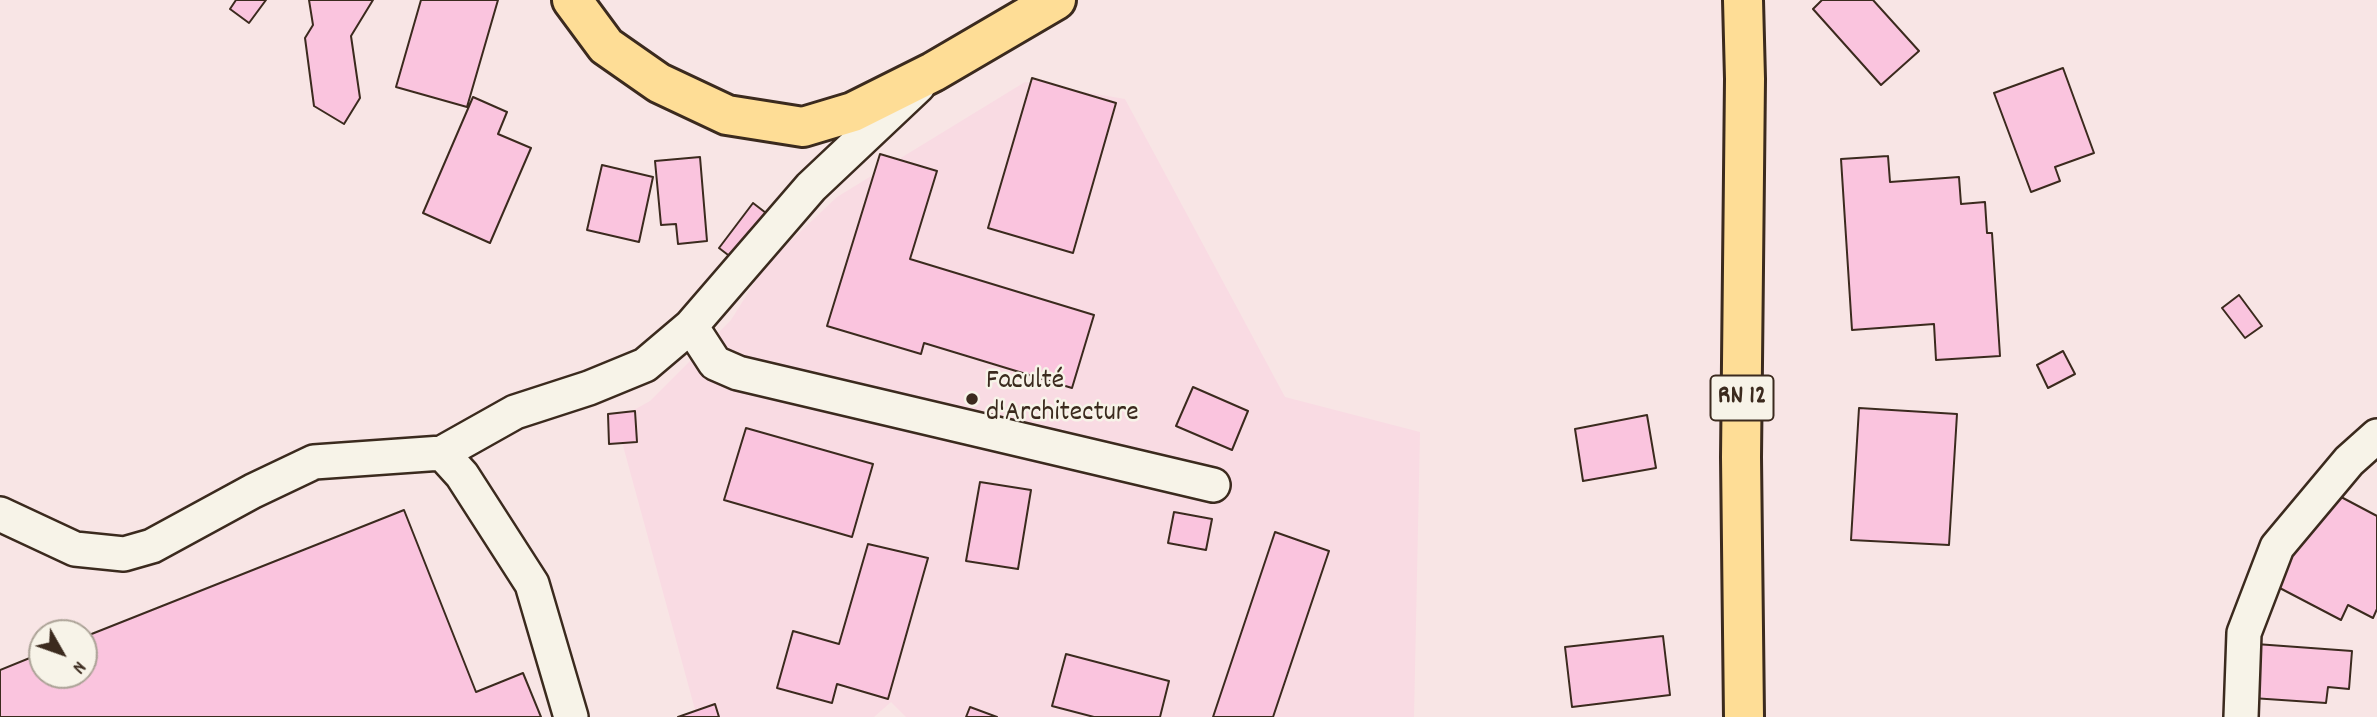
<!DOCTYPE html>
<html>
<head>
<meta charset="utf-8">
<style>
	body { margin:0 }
	#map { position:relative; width:2377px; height:717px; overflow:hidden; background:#f8e5e5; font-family:Dekko,sans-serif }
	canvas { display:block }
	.north { position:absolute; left:28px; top:619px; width:70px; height:70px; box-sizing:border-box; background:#f7f3e8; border:2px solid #aca397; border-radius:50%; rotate:130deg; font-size:19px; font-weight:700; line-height:28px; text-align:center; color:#3b2a1e }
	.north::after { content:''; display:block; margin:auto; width:24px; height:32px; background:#3b2a1e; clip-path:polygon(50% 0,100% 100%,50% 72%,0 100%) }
</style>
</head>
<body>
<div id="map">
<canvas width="2377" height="717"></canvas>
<div class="north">N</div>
</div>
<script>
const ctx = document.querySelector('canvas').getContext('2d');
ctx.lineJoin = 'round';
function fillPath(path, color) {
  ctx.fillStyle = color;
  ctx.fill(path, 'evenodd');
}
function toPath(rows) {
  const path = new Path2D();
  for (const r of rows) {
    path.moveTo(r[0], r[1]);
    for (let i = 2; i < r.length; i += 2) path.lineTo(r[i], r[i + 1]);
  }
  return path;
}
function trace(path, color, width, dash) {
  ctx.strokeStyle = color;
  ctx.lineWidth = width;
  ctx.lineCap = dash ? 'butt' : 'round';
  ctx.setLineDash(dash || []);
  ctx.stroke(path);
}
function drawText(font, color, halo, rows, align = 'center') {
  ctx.font = font + ' Dekko,sans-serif';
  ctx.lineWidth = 5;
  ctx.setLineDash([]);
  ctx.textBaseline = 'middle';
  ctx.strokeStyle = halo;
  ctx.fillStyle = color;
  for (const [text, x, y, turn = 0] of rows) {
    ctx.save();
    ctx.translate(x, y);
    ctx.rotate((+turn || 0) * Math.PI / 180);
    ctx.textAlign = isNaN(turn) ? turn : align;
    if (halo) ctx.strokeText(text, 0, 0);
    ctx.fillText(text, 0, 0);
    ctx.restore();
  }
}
const built = toPath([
	[1025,82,1125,99,1285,397,1420,432,1414,717,906,717,891,702,874,717,697,717,616,420,650,401,731,320,766,264,837,197]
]);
const building = toPath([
	[236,0,266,0,249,23,230,9,236,0],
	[309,0,373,0,351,36,360,98,344,124,314,106,305,38,313,25,309,0],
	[421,0,498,0,467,107,396,87,421,0],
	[1822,0,1873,0,1919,51,1881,85,1813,9,1822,0],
	[2063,68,2094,153,2055,167,2060,181,2031,192,1994,93,2063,68],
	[1032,78,1116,103,1073,253,988,228,1032,78],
	[473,97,507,112,498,134,531,148,490,243,423,213,473,97],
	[880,154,937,171,910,259,1094,315,1072,388,924,343,921,354,827,326,880,154],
	[1888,156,1890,182,1959,177,1961,204,1985,202,1987,233,1992,233,2000,356,1936,360,1934,324,1852,330,1841,159,1888,156],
	[700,157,707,241,678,244,676,224,661,225,655,161,700,157],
	[602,165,653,177,639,242,587,230,602,165],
	[753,203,766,213,732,258,719,248,753,203],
	[2239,295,2262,326,2245,338,2222,308,2239,295],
	[2063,351,2075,374,2048,388,2037,365,2063,351],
	[1193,387,1248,411,1232,450,1176,426,1193,387],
	[1859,408,1957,414,1949,545,1851,540,1859,408],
	[635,411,637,442,609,444,608,414,635,411],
	[1647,415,1656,468,1583,481,1575,429,1647,415],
	[746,428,873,464,852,537,724,500,746,428],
	[980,482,1031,490,1018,569,966,561,980,482],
	[2326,489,2377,516,2377,609,2373,618,2348,605,2341,620,2274,585,2326,489],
	[404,510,476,692,523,673,541,717,0,717,0,670,42,653,42,675,84,675,84,637,404,510],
	[1174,512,1212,519,1206,550,1168,543,1174,512],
	[1275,532,1329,551,1273,717,1213,717,1275,532],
	[868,544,928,558,888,699,837,684,832,703,777,688,793,631,839,644,868,544],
	[1663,636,1670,695,1572,707,1565,647,1663,636],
	[2256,644,2352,651,2349,689,2328,687,2326,703,2252,698,2256,644],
	[1066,654,1169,681,1160,717,1094,717,1052,706,1066,654],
	[715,704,719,717,678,717,715,704],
	[970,707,997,717,966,717,970,707]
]);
const minor = toPath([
	[691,326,715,363,738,373,1213,485],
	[0,514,75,549,124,554,152,546,253,491,314,462,442,453],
	[571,717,532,584,462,475,442,453,515,412,589,388,645,365,691,326,811,187,918,86],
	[2241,717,2244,633,2277,547,2349,461,2377,436]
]);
const major = toPath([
	[572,0,606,46,659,83,727,115,803,127,853,112,933,72,1056,0],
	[1743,0,1745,79,1741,457,1744,717]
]);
const markers = [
	[972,399,7,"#3b2a1e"]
];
const shields = [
	[1742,398,63]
];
const shieldNames = [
	["RN 12",1742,398]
];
const poiNames = [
	["Faculté",986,383],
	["d'Architecture",986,415]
];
fillPath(built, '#f9dbe3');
fillPath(building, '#fac4de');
trace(building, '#3b2a1e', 2);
trace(minor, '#3b2a1e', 38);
trace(major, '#3b2a1e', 44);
trace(minor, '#f7f3e8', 33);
trace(major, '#fedd96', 38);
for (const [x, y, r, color] of markers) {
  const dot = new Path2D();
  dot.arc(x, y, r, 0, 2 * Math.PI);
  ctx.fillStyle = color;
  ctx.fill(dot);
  trace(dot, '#f7f3e8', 2.5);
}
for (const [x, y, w] of shields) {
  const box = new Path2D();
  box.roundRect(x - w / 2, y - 22.5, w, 45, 5);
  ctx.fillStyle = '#f7f3e8';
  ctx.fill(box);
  trace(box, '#3b2a1e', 2);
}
drawText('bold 26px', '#3b2a1e', null, shieldNames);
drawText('28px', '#3b2a1e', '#f7f3e8', poiNames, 'left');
</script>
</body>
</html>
